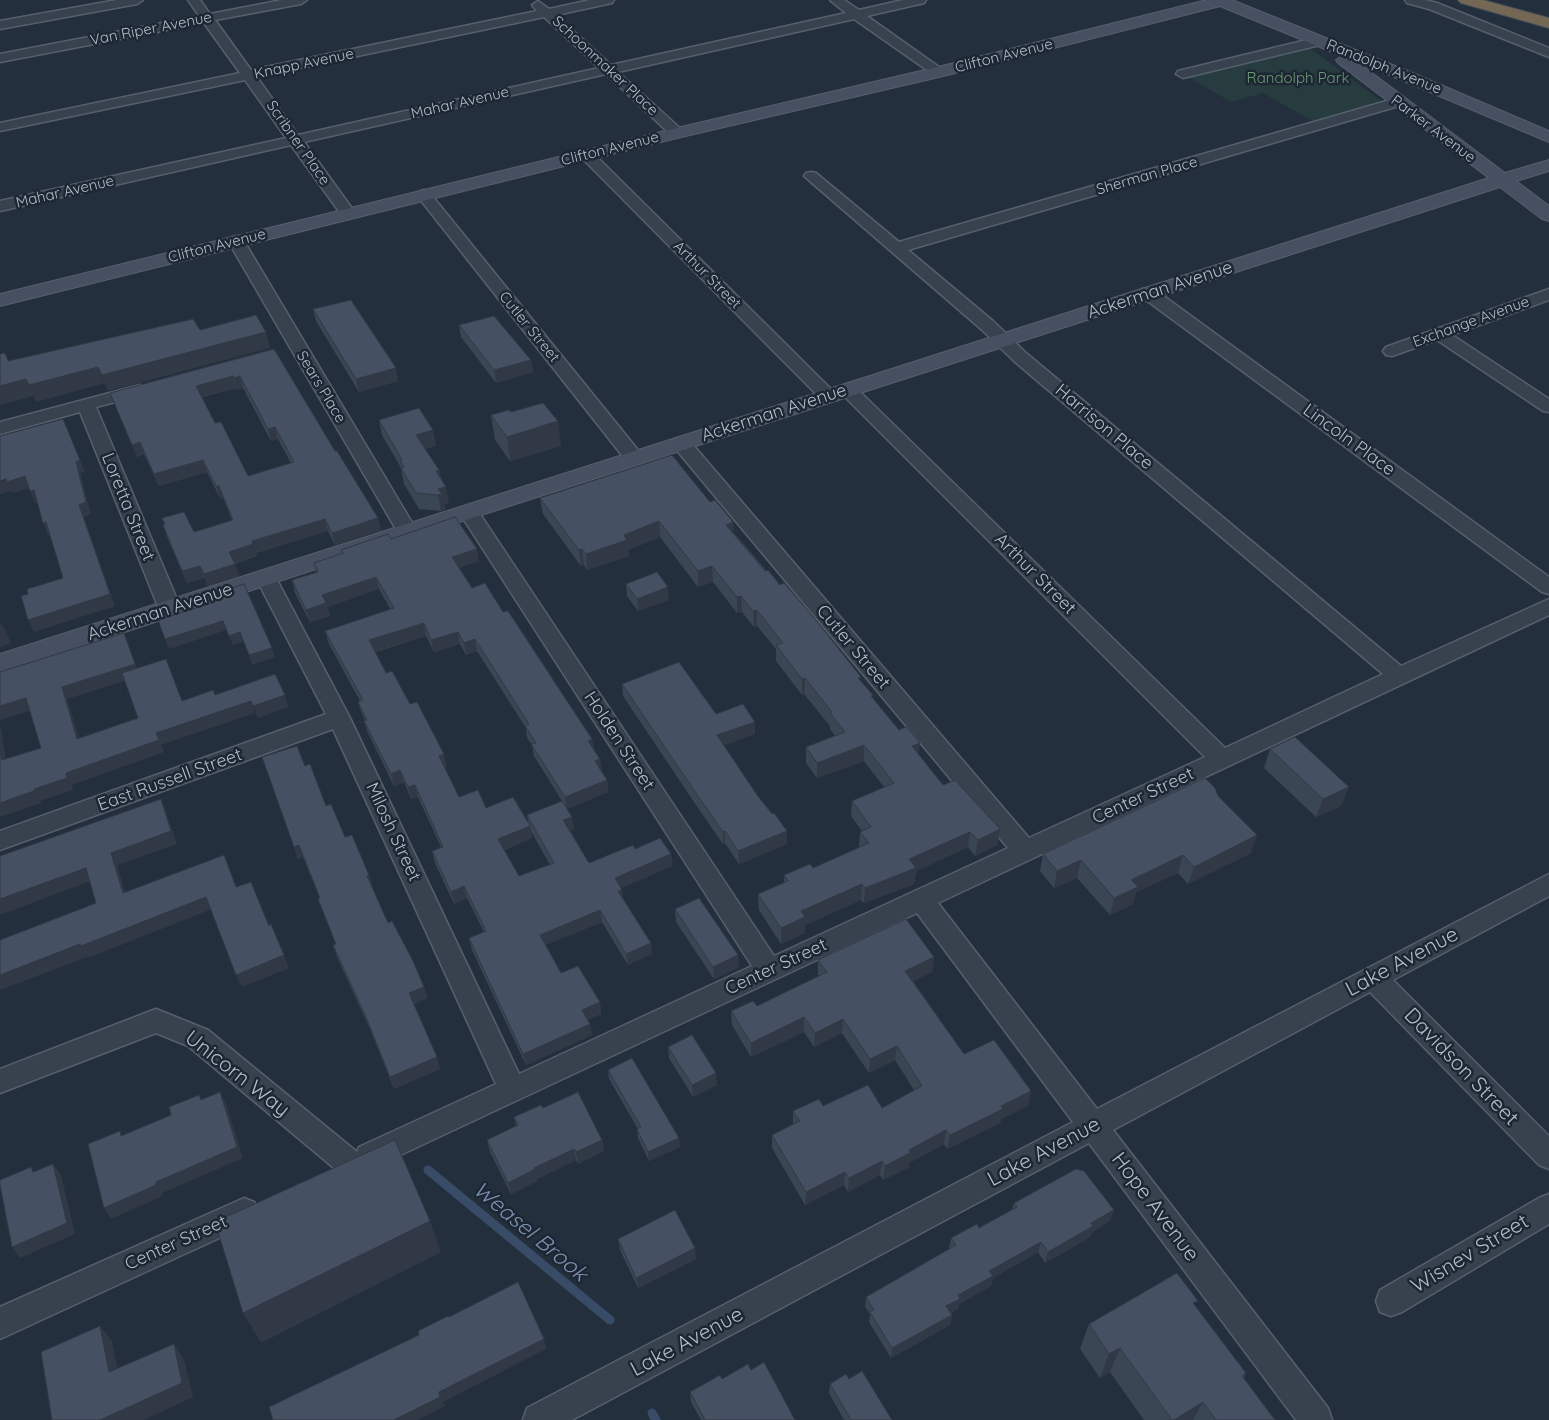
<!DOCTYPE html>
<html>
<head>
<meta charset="utf-8">
<style>
	body { margin:0 }
	canvas { display:block; background:#242f3e }
</style>
</head>
<body>
<canvas width="1549" height="1420"></canvas>
<script>
const ctx = document.querySelector('canvas').getContext('2d');
ctx.lineJoin = 'round';
function fillPath(path, color) {
  ctx.fillStyle = color;
  ctx.fill(path, 'evenodd');
}
function toPath(rows) {
  const path = new Path2D();
  for (const r of rows) {
    path.moveTo(r[0], r[1]);
    for (let i = 2; i < r.length; i += 2) path.lineTo(r[i], r[i + 1]);
  }
  return path;
}
function trace(path, color, width, dash) {
  ctx.strokeStyle = color;
  ctx.lineWidth = width;
  ctx.lineCap = dash ? 'butt' : 'round';
  ctx.setLineDash(dash || []);
  ctx.stroke(path);
}
function drawText(font, color, halo, rows, align = 'center') {
  ctx.font = font + ' Quicksand,sans-serif';
  ctx.lineWidth = 5;
  ctx.setLineDash([]);
  ctx.textBaseline = 'middle';
  ctx.strokeStyle = halo;
  ctx.fillStyle = color;
  for (const [text, x, y, turn = 0] of rows) {
    ctx.save();
    ctx.translate(x, y);
    ctx.rotate((+turn || 0) * Math.PI / 180);
    ctx.textAlign = isNaN(turn) ? turn : align;
    if (halo) ctx.strokeText(text, 0, 0);
    ctx.fillText(text, 0, 0);
    ctx.restore();
  }
}
const green = toPath([
	[1304,44,1387,105,1320,125,1263,93,1231,102,1183,74]
]);
const stream = toPath([
	[428,1170,610,1320],
	[652,1413,656,1420]
]);
const street = toPath([
	[117,0,143,0,137,4,0,29,0,21,117,0],
	[188,0,200,0,210,14,282,0,307,0,301,4,215,20,251,70,537,11,532,5,538,1,549,9,590,0,614,0,612,3,556,15,611,65,846,13,830,0,844,0,859,10,903,0,926,0,924,3,867,16,946,72,939,76,934,75,854,19,618,72,682,130,684,133,682,136,677,137,672,136,606,74,304,142,356,214,353,217,348,219,343,217,291,145,0,211,0,201,286,138,245,80,0,131,0,123,240,73,204,23,0,62,0,54,199,16,188,0],
	[544,17,599,68,298,135,257,77,544,17],
	[1405,0,1425,0,1437,3,1549,48,1549,57,1429,9,1407,3,1405,0],
	[1319,37,1324,38,1325,41,1324,44,1183,78,1176,74,1178,71,1319,37],
	[1397,98,1404,102,1402,105,908,250,993,321,1026,353,1401,666,1549,599,1549,615,938,903,1097,1109,1549,874,1549,896,1393,980,1549,1136,1549,1169,1539,1165,1370,992,1113,1130,1328,1408,1332,1420,1296,1420,1089,1143,572,1420,523,1420,527,1408,1073,1122,917,913,379,1165,369,1169,363,1167,360,1173,350,1177,340,1173,188,1046,156,1033,0,1093,0,1069,156,1009,208,1030,357,1152,359,1147,496,1084,333,729,0,850,0,831,326,714,256,578,259,573,266,571,273,573,276,578,350,718,519,1074,752,966,459,512,462,508,469,506,476,508,774,956,1008,848,674,447,672,443,674,439,681,437,688,439,1029,838,1205,757,842,394,839,390,842,386,848,385,854,386,1225,748,1383,674,1014,361,981,329,804,176,806,173,811,172,816,173,899,242,1397,98],
	[587,151,592,152,834,392,837,396,834,400,828,401,822,400,582,158,580,155,582,152,587,151],
	[424,190,429,192,642,455,644,459,642,463,635,465,628,463,419,198,416,195,419,192,424,190],
	[236,236,242,238,244,241,417,531,414,535,407,537,400,535,397,531,228,241,230,238,236,236],
	[1148,288,1154,289,1549,577,1549,594,1542,592,1142,297,1140,293,1142,289,1148,288],
	[1549,289,1549,300,1452,335,1549,399,1549,412,1543,411,1437,340,1392,356,1386,355,1383,351,1386,347,1549,289],
	[140,385,146,386,149,390,146,394,96,407,181,609,177,614,170,616,163,614,159,609,80,412,0,434,0,422,140,385],
	[1549,1194,1549,1224,1402,1312,1391,1316,1380,1312,1376,1301,1380,1290,1539,1198,1549,1194],
	[244,1198,254,1202,259,1212,254,1222,0,1339,0,1307,244,1198]
]);
const secondary = toPath([
	[1207,0,1232,0,1415,74,1549,131,1549,142,1356,61,1505,173,1549,160,1549,171,1516,181,1549,206,1549,221,1542,219,1500,187,416,536,0,673,0,654,1489,178,1338,63,1336,60,1342,56,1220,6,939,77,677,138,0,306,0,294,677,128,938,67,1207,0]
]);
const highway = toPath([
	[1458,0,1483,0,1549,18,1549,28,1461,3,1458,0]
]);
const wall = toPath([
	[313,309,398,381,359,392,316,321],
	[459,325,531,360,533,372,496,383,461,337],
	[274,349,381,530,335,545,328,531,256,553,257,556,235,564,239,576,208,586,205,578,187,583,167,537,163,525,164,525,162,518,194,532,232,520,223,498,220,498,207,472,159,486,144,454,137,457,110,393],
	[236,388,237,390,243,388,271,441,278,439,291,463,248,476,215,423,202,397],
	[511,412,561,446,510,461,495,440,491,415],
	[379,420,436,446,425,449,439,470,441,480,449,503,444,504,445,510,441,511,419,509,404,484,401,468,382,435],
	[540,498,734,533,861,681,872,698,943,785,1000,829,997,845,975,856,968,847,916,871,914,884,864,903,861,900,805,925,805,933,781,944,759,910,758,894,784,883,784,875,813,868,859,848,860,832,862,831,851,816,852,801,884,787,864,761,817,778,806,763,806,747,835,736,830,729,830,726,804,694,802,695,776,661,776,649,757,626,754,627,742,612,737,613,713,582,698,587,660,537,628,550,629,556,587,570,584,565,581,566,543,514],
	[391,539,479,561,459,567,472,588,503,612,592,739,593,747,602,771,601,771,607,780,608,792,567,809,574,829,570,830,589,863,635,849,671,854,672,866,621,888,623,899,652,954,628,965,602,922,545,945,561,973,600,1002,601,1014,587,1020,590,1024,592,1035,526,1065,472,950,469,938,484,932,467,898,454,904,435,863,432,851,441,847,418,797,411,799,404,782,394,786,368,733,364,721,365,720,362,714,358,702,360,701,329,644,325,631,391,610,379,589,327,607,330,616,310,622,295,593,292,580,316,572,314,563,342,554,341,550],
	[426,636,434,652,460,644,466,655,477,651,526,728,527,738,532,745,534,756,562,801,527,815,528,822,486,808,459,797,444,767,447,766,410,704,386,673,375,652],
	[531,831,550,865,519,876,504,850,532,838],
	[626,584,669,600,638,611,627,596],
	[622,684,716,714,755,722,755,734,723,745,757,795,787,831,787,844,739,864,725,843,723,844,696,805,623,696],
	[1270,749,1341,806,1316,817,1264,768],
	[305,766,326,806,345,837,369,875,373,887,372,888,388,923,424,987,427,998,414,1004,440,1069,394,1089,370,1029,337,957,333,945,336,944,318,899,320,899,303,857,298,859,294,847],
	[1218,796,1251,853,1188,884,1178,873,1136,892,1133,904,1110,915,1077,878,1054,888,1040,871,1043,854],
	[675,909,739,967,714,979,676,922],
	[934,957,932,972,913,981,964,1054,1031,1091,1028,1106,1001,1119,1000,1123,947,1149,944,1144,909,1163,909,1167,883,1180,880,1175,848,1192,844,1185,805,1205,772,1148,772,1135,793,1124,793,1111,823,1106,882,1108,914,1090,895,1060,869,1073,842,1033,814,1047,804,1032,751,1057,732,1025,731,1011,757,1006,819,976,818,975,818,960],
	[668,1047,717,1085,693,1097,669,1058],
	[608,1070,680,1147,649,1161,638,1138,637,1129,638,1129,609,1079],
	[543,1108,602,1140,604,1151,578,1164,576,1160,537,1179,537,1181,511,1194,490,1152,487,1140,516,1126,514,1117],
	[1014,1203,1110,1221,1092,1232,1090,1237,1045,1263,1038,1252,993,1278,991,1286,959,1304,958,1309,950,1313,952,1315,950,1325,891,1358,869,1322,870,1314,865,1307,866,1297,950,1249,949,1248,951,1238,979,1228,1012,1210],
	[618,1239,696,1259,638,1288,620,1250],
	[1195,1306,1246,1373,1244,1378,1275,1420,1144,1420,1110,1372,1100,1378,1080,1349,1089,1324],
	[751,1370,795,1420,701,1420,691,1402,690,1392,722,1379],
	[849,1379,892,1420,844,1420,829,1393,830,1384]
]);
const shadedWall = toPath([
	[266,332,270,348,108,391,102,375],
	[531,360,533,372,496,383,494,370],
	[98,367,105,383,36,402,33,396,0,405,0,386,26,379],
	[396,368,398,381,359,392,356,379],
	[233,376,236,388,200,397,196,386],
	[240,376,243,388,237,390,234,378],
	[558,421,561,446,510,461,507,437],
	[275,427,278,439,271,441,268,429],
	[433,430,436,446,419,451,416,435],
	[140,442,144,454,137,457,132,445],
	[80,460,85,472,80,473,91,514,84,517,115,606,34,632,28,620,110,594,79,505,76,462],
	[203,460,207,472,159,486,154,474],
	[439,470,442,486,436,471],
	[25,476,30,488,12,493,11,491,0,494,0,481],
	[216,486,219,486,223,498,220,498],
	[446,487,449,503,444,504,445,510,441,511,438,495,438,489],
	[34,490,39,502,35,503,30,491],
	[378,518,381,530,335,545,332,533],
	[325,519,328,531,256,553,257,556,233,564,229,552,252,541],
	[659,521,660,537,628,550,629,556,587,570,586,554,624,535],
	[46,522,51,534,48,535,43,523],
	[733,522,734,538,726,525],
	[477,549,479,561,455,569,452,557],
	[582,549,584,565,581,566,579,550],
	[235,564,239,576,208,586,204,574],
	[200,566,205,578,187,583,182,571],
	[712,566,713,582,698,587,698,571],
	[376,577,379,589,327,607,330,616,310,622,306,610,322,595],
	[668,587,669,600,638,611,637,599],
	[741,596,742,612,737,613,737,597],
	[757,610,757,626,754,627,753,611],
	[223,621,226,630,169,649,165,639],
	[424,623,426,636,372,652,369,640],
	[2,624,11,643,0,647,0,625],
	[240,632,243,642,233,645,229,636],
	[458,632,460,644,434,652,431,640],
	[124,633,140,676,67,699,83,751,77,739,62,687],
	[475,639,477,651,466,655,464,643],
	[272,648,275,657,252,665,249,655],
	[805,678,804,694,802,695,802,679],
	[285,695,288,707,258,718,253,706],
	[26,698,32,710,0,720,0,706],
	[251,701,255,713,161,745,164,752,72,785,73,790,40,801,41,803,0,817,0,803,34,789,66,773,156,733],
	[755,722,755,734,717,748,717,735],
	[0,723,8,772,2,760,0,749],
	[592,739,593,752,588,741],
	[920,743,918,759,912,746],
	[864,745,864,761,817,778,817,763],
	[444,754,447,766,442,768,439,756],
	[600,759,602,771,596,773,595,761],
	[400,770,404,782,394,786,391,774],
	[607,780,608,792,567,809,565,797],
	[415,785,418,797,411,799,408,787],
	[1349,787,1341,806,1316,817,1323,799],
	[161,799,166,812,177,844,117,865,129,906,123,893,111,853],
	[572,817,574,829,565,832,563,820],
	[530,826,532,838,500,851,498,839],
	[1000,829,997,845,975,856,978,840],
	[725,831,725,843,723,844,723,832],
	[787,831,787,844,739,864,738,851],
	[970,832,968,847,916,871,914,884,864,903,865,888,909,859],
	[1257,835,1251,853,1188,884,1194,867],
	[299,845,303,857,298,859,294,847],
	[671,854,672,866,616,890,615,878],
	[1183,855,1178,873,1136,892,1133,904,1110,915,1114,898,1131,880],
	[1081,860,1077,878,1054,888,1057,871],
	[86,868,93,880,0,915,0,899],
	[369,875,373,887,371,888,367,876],
	[862,884,861,900,805,925,805,933,781,944,781,928,801,911],
	[464,886,467,898,454,904,451,892],
	[622,890,623,901,618,891],
	[206,897,212,909,88,958,81,946],
	[600,910,602,922,542,946,540,935],
	[651,943,652,954,628,965,626,954],
	[80,944,87,957,0,990,0,975],
	[284,955,289,968,242,987,236,975],
	[738,955,739,967,714,979,713,967],
	[934,957,932,972,904,986,905,971],
	[424,987,427,998,413,1005,409,993],
	[600,1002,601,1014,584,1021,582,1010],
	[804,1017,804,1032,751,1057,751,1043],
	[843,1019,842,1033,814,1047,815,1033],
	[590,1024,592,1035,526,1065,523,1054],
	[897,1046,895,1060,869,1073,870,1059],
	[437,1057,440,1069,394,1089,390,1077],
	[716,1073,717,1085,693,1097,692,1085],
	[1031,1091,1028,1106,1001,1119,1000,1123,947,1149,950,1135,1001,1106],
	[220,1092,226,1104,243,1158,162,1193,163,1196,111,1219,104,1208],
	[946,1130,944,1144,909,1163,909,1167,883,1180,885,1166,909,1150],
	[679,1138,680,1147,649,1161,648,1152],
	[602,1140,604,1151,578,1164,576,1152],
	[574,1149,576,1160,537,1179,537,1181,511,1194,508,1183,534,1168],
	[882,1161,880,1175,848,1192,849,1178],
	[53,1164,61,1175,75,1234,20,1258,12,1247],
	[845,1172,844,1185,805,1205,806,1192],
	[1114,1210,1110,1221,1092,1232,1090,1237,1045,1263,1048,1252,1091,1223],
	[430,1221,441,1252,261,1343,243,1313],
	[1041,1242,1038,1252,993,1278,991,1286,959,1304,958,1309,944,1316,946,1306,989,1271],
	[695,1248,696,1259,638,1288,636,1278],
	[952,1315,950,1325,891,1358,892,1348],
	[100,1326,112,1341,121,1387,109,1372],
	[544,1339,546,1349,443,1402,445,1406,417,1420,394,1420,439,1392],
	[174,1344,184,1359,193,1397,144,1420,100,1420],
	[1120,1348,1110,1372,1100,1378,1109,1354],
	[1203,1402,1193,1420,1174,1420]
]);
const building = toPath([
	[351,300,396,368,356,379,313,309,351,300],
	[256,315,266,332,102,375,98,367,29,385,26,379,0,386,0,354,5,353,8,361,193,319,200,330,256,315],
	[494,316,531,360,494,370,459,325,494,316],
	[274,349,335,451,337,451,378,518,332,533,325,519,252,541,253,544,229,552,235,564,204,574,200,566,182,571,163,525,165,524,162,518,184,512,194,532,233,520,219,486,216,486,203,460,154,474,140,442,132,445,110,393,274,349],
	[233,376,234,378,240,376,268,429,275,427,294,462,248,476,221,422,215,423,196,386,233,376],
	[543,403,558,421,507,437,491,415,509,410,511,412,543,403],
	[419,408,433,430,416,435,439,470,436,471,446,487,438,489,442,494,438,495,416,493,401,468,404,467,400,460,402,460,379,420,419,408],
	[63,419,80,460,76,462,86,502,79,505,110,594,28,620,21,596,28,594,27,589,63,578,46,522,43,523,34,490,30,491,25,476,7,482,6,479,0,481,0,436,63,419],
	[672,455,710,502,715,500,733,522,726,525,765,571,768,570,780,585,784,583,811,614,861,677,858,678,873,695,871,696,899,730,906,727,920,743,912,746,943,785,955,780,1000,829,978,840,970,832,909,859,916,868,865,888,862,884,801,911,805,917,781,928,758,894,788,881,784,875,810,864,813,868,869,843,860,832,871,827,852,801,894,783,864,745,817,763,806,747,845,732,830,713,832,712,805,678,802,679,776,645,783,643,757,610,753,611,741,596,737,597,712,566,698,571,659,521,624,535,627,540,586,554,582,549,579,550,540,498,672,455],
	[455,517,477,549,452,557,472,588,485,583,503,612,508,611,592,739,588,741,600,759,595,761,607,780,565,797,531,744,536,743,525,726,529,724,475,639,464,643,458,632,431,640,424,623,369,640,386,673,392,671,410,704,417,702,444,754,439,756,459,797,478,790,486,808,513,797,530,826,498,839,519,876,554,863,527,815,562,801,572,817,563,820,589,863,633,845,635,849,660,838,671,854,615,878,622,890,618,891,651,943,626,954,600,910,540,935,561,973,578,966,600,1002,582,1010,590,1024,523,1054,469,938,486,931,464,886,451,892,432,851,443,847,415,785,408,787,400,770,391,774,364,721,367,720,358,702,363,700,325,631,394,608,376,577,322,595,326,603,306,610,292,580,318,572,314,563,343,553,341,550,388,534,391,539,455,517],
	[657,572,668,587,637,599,626,584,657,572],
	[244,584,272,648,249,655,240,632,229,636,223,621,165,639,158,620,215,602,212,595,244,584],
	[124,633,135,664,62,687,77,739,138,718,122,673,166,659,182,701,213,690,215,695,275,674,285,695,253,706,251,701,156,733,159,740,66,773,67,778,34,789,34,791,0,803,0,749,2,760,41,748,26,698,0,706,0,672,124,633],
	[679,662,716,714,743,704,755,722,717,735,757,795,772,814,774,813,787,831,738,851,725,831,723,832,696,793,622,684,679,662],
	[1295,737,1349,787,1323,799,1270,749,1295,737],
	[297,746,305,766,310,764,326,806,331,804,345,837,352,835,369,875,367,876,388,923,392,921,413,961,424,987,409,993,437,1057,390,1077,366,1017,333,945,336,944,318,899,320,898,299,845,294,847,262,757,297,746],
	[1205,778,1215,788,1218,796,1257,835,1194,867,1183,855,1131,880,1138,887,1114,898,1081,860,1057,871,1043,854,1205,778],
	[161,799,171,831,111,853,123,893,224,855,236,887,251,882,269,926,271,924,284,955,236,975,206,897,81,946,80,944,0,975,0,940,96,903,86,868,0,899,0,856,161,799],
	[699,898,738,955,713,967,675,909,699,898],
	[906,919,934,957,905,971,964,1054,994,1040,1031,1091,1001,1106,1003,1109,950,1135,946,1130,909,1150,910,1153,885,1166,882,1161,849,1178,845,1172,806,1192,772,1135,800,1121,793,1111,819,1099,823,1106,868,1085,882,1108,922,1086,897,1046,870,1059,843,1019,815,1033,804,1017,751,1043,731,1011,753,1001,757,1006,827,972,818,960,906,919],
	[692,1035,716,1073,692,1085,668,1047,692,1035],
	[632,1058,679,1138,648,1152,637,1129,641,1127,608,1070,632,1058],
	[220,1092,237,1147,156,1182,156,1185,104,1208,88,1144,120,1131,121,1136,171,1115,169,1107,199,1095,201,1100,220,1092],
	[578,1092,602,1140,576,1152,574,1149,534,1168,535,1169,508,1183,487,1140,518,1125,514,1117,541,1105,543,1108,578,1092],
	[395,1140,430,1221,243,1313,215,1222,395,1140],
	[53,1164,67,1223,12,1247,0,1185,0,1180,31,1167,33,1172,53,1164],
	[1076,1169,1084,1171,1114,1210,1091,1223,1093,1226,1048,1252,1041,1242,989,1271,993,1276,958,1295,960,1299,946,1306,952,1315,892,1348,870,1312,874,1310,866,1297,956,1245,951,1238,977,1224,979,1228,1017,1207,1014,1203,1076,1169],
	[675,1210,695,1248,636,1278,618,1239,675,1210],
	[1177,1273,1198,1301,1193,1303,1246,1373,1242,1376,1275,1420,1216,1420,1203,1402,1174,1420,1172,1420,1120,1348,1109,1354,1089,1324,1177,1273],
	[518,1282,544,1339,439,1392,440,1397,394,1420,273,1420,269,1407,419,1335,418,1331,448,1316,449,1317,518,1282],
	[100,1326,109,1372,174,1344,182,1383,100,1420,52,1420,41,1352,100,1326],
	[764,1362,795,1420,705,1420,690,1392,720,1375,722,1379,748,1364,751,1370,764,1362],
	[862,1371,892,1420,851,1420,830,1384,846,1374,849,1379,862,1371]
]);
const farStreetnames = [
	["Van Riper Avenue",151,29,-11],
	["Clifton Avenue",1004,56,-14],
	["Knapp Avenue",304,64,-12],
	["Schoonmaker Place",605,66,43],
	["Randolph Avenue",1384,67,22],
	["Mahar Avenue",460,103,-13],
	["Parker Avenue",1433,129,37],
	["Scribner Place",298,143,55],
	["Clifton Avenue",610,149,-14],
	["Sherman Place",1147,176,-16],
	["Mahar Avenue",65,192,-13],
	["Clifton Avenue",217,246,-14],
	["Arthur Street",707,275,45],
	["Exchange Avenue",1471,322,-20],
	["Cutler Street",529,327,51],
	["Sears Place",321,387,59]
];
const farParknames = [
	["Randolph Park",1298,78]
];
const streetNames = [
	["Ackerman Avenue",1160,290,-18],
	["Ackerman Avenue",774,413,-18],
	["Harrison Place",1104,427,40],
	["Lincoln Place",1349,440,36],
	["Loretta Street",128,507,68],
	["Arthur Street",1035,574,45],
	["Ackerman Avenue",160,612,-18],
	["Cutler Street",853,647,50],
	["Holden Street",619,741,57],
	["East Russell Street",170,780,-20],
	["Center Street",1143,796,-25],
	["Milosh Street",393,832,65],
	["Center Street",776,967,-25],
	["Center Street",176,1243,-24]
];
const nearStreetnames = [
	["Lake Avenue",1402,962,-28],
	["Davidson Street",1461,1067,46],
	["Unicorn Way",237,1074,38],
	["Lake Avenue",1044,1152,-28],
	["Hope Avenue",1155,1207,53],
	["Wisnev Street",1470,1254,-31],
	["Lake Avenue",687,1342,-28]
];
const nearWaternames = [
	["Weasel Brook",530,1232,40]
];
fillPath(green, '#263c3f');
trace(stream, '#394c67', 9);
trace(street, '#565f6c', 3);
trace(secondary, '#565f6c', 2);
trace(highway, '#434c59', 2);
fillPath(street, '#38414e');
fillPath(secondary, '#465061');
fillPath(highway, '#746855');
fillPath(wall, '#3b4654');
fillPath(shadedWall, '#303945');
fillPath(building, '#455162');
trace(building, '#303945', 1);
drawText('15px', '#b4bcc9', '#1d2633', farStreetnames);
drawText('15px', '#6b9a76', '#1d2633', farParknames);
drawText('18px', '#b4bcc9', '#1d2633', streetNames);
drawText('21px', '#b4bcc9', '#1d2633', nearStreetnames);
drawText('italic 22px', '#7c92b1', '#1d2633', nearWaternames);
</script>
</body>
</html>
